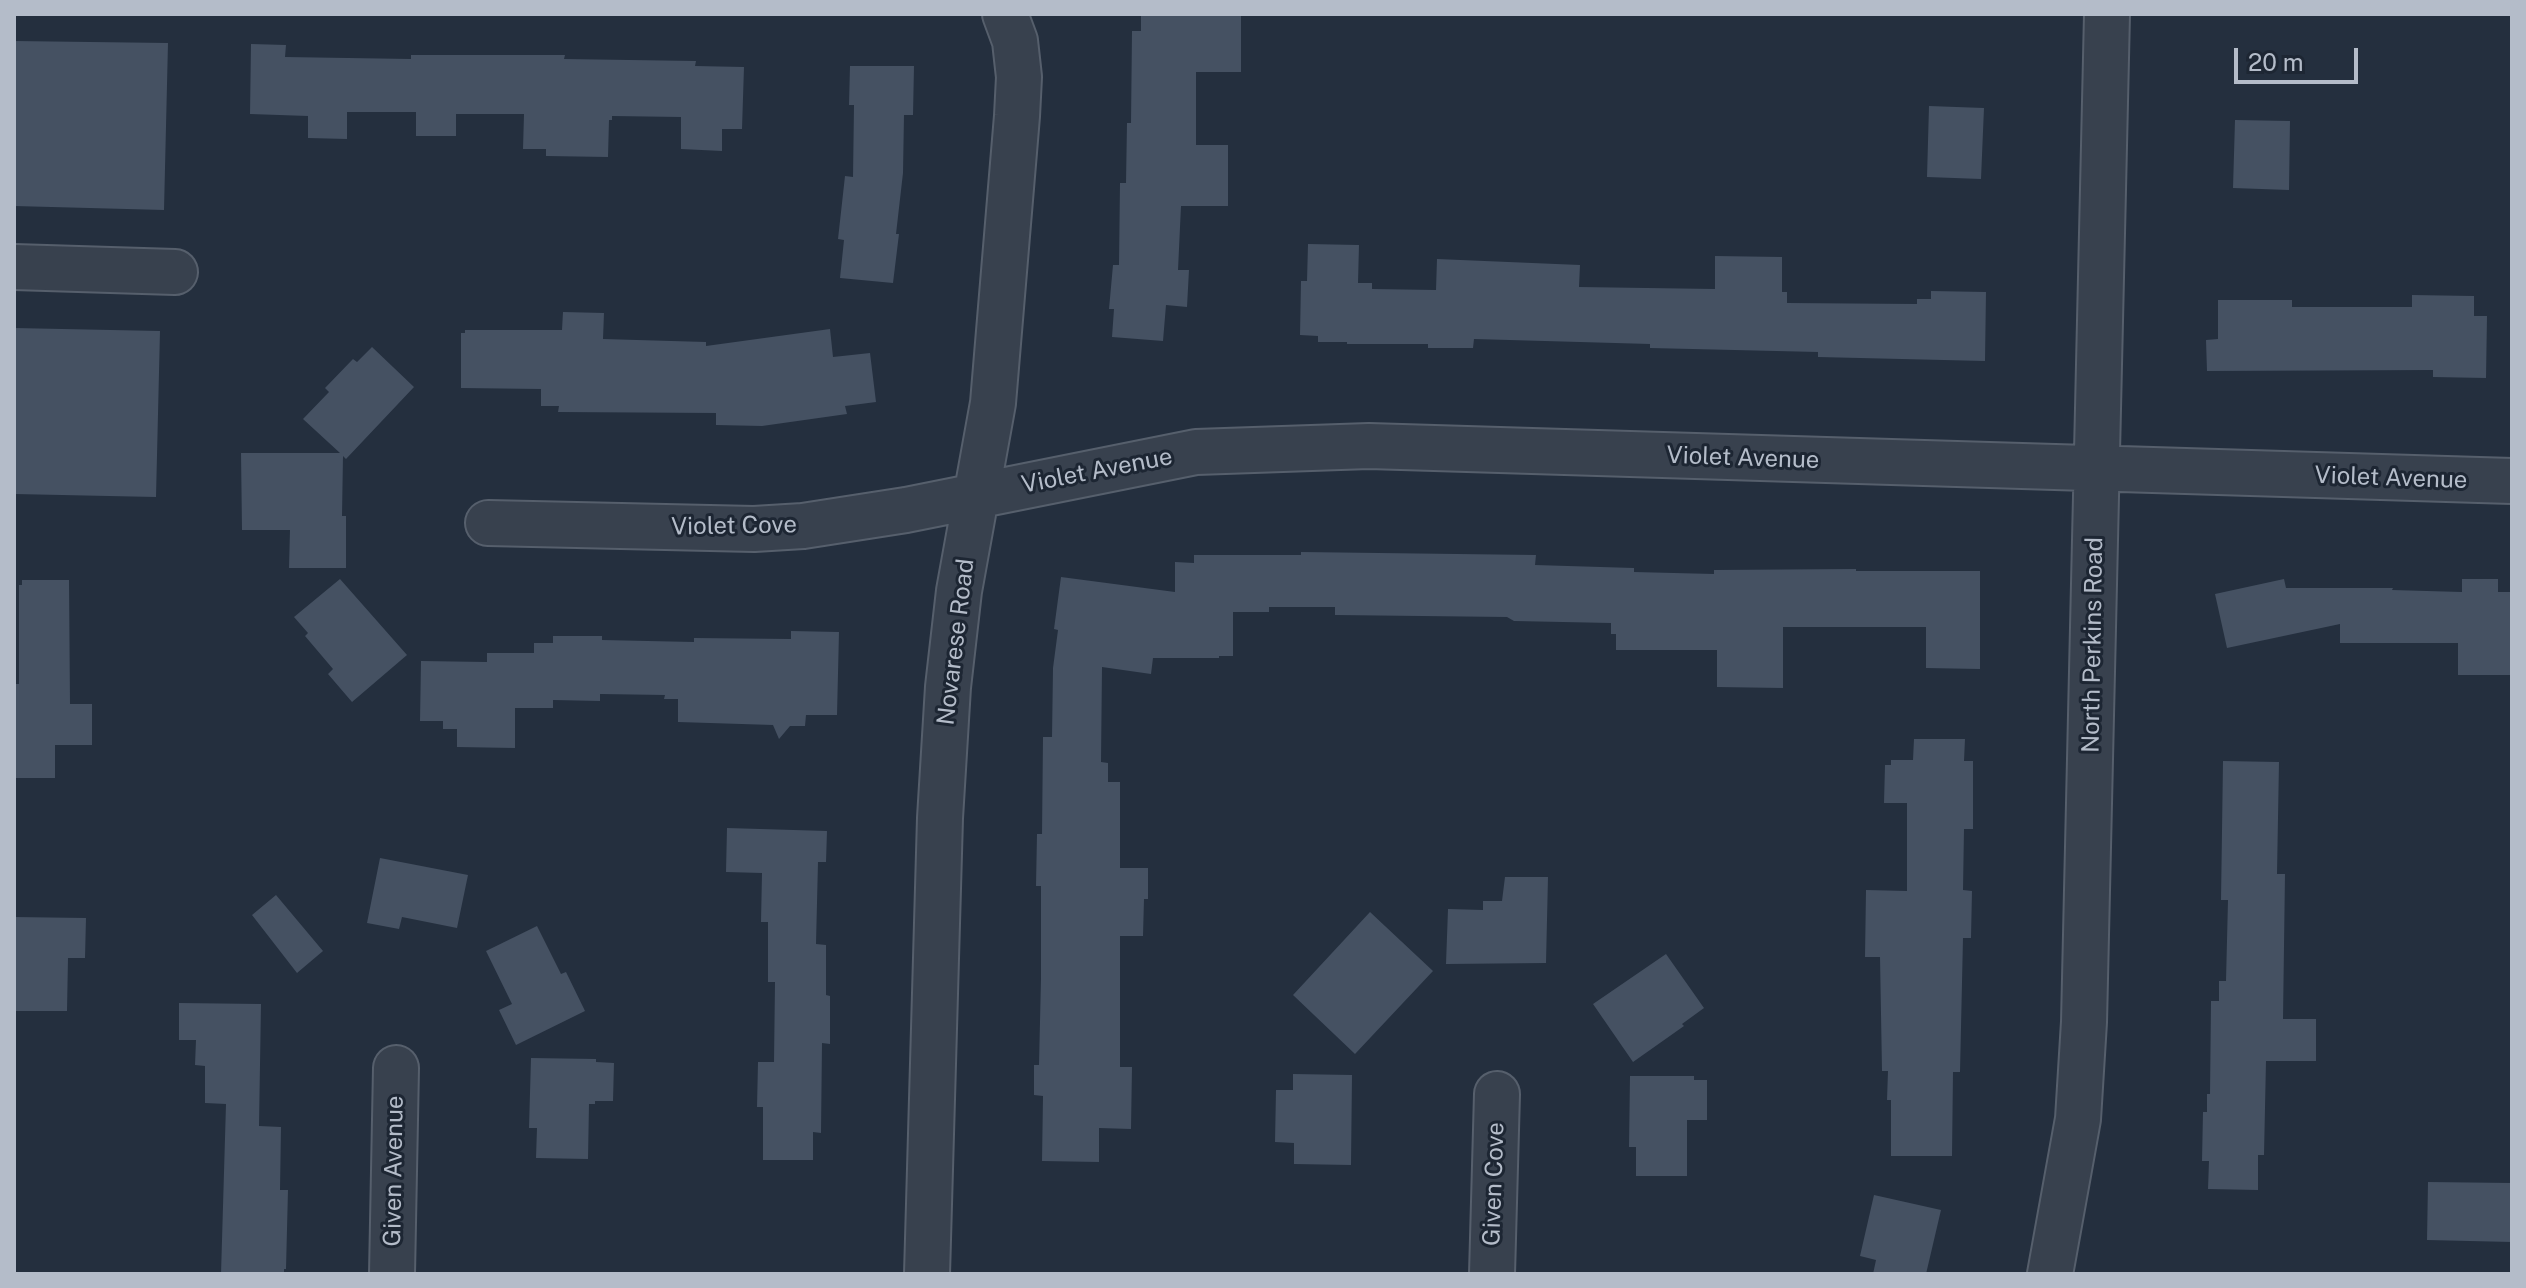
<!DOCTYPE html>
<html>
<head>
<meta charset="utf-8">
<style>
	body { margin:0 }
	#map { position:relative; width:2526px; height:1288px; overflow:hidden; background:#242f3e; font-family:"Public Sans",sans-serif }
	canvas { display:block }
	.frame { position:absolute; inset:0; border:16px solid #b4bcc9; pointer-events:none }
	.scale { position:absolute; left:2234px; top:48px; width:124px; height:36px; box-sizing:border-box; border:4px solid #b4bcc9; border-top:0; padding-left:10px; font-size:24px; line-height:28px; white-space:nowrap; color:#b4bcc9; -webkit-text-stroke:6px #1d2633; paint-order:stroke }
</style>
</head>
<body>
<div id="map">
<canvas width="2526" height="1288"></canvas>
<div class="frame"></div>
<div class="scale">20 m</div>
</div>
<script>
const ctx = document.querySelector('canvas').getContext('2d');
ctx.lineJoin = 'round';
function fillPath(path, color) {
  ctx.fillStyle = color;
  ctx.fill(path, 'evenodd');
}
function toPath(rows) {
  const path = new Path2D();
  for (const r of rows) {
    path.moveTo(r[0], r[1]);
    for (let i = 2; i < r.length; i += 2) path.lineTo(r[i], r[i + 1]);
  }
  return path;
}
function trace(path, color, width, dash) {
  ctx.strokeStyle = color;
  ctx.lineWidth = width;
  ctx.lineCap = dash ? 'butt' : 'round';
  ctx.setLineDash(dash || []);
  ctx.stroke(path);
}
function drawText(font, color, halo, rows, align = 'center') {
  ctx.font = font + ' "Public Sans",sans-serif';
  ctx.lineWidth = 6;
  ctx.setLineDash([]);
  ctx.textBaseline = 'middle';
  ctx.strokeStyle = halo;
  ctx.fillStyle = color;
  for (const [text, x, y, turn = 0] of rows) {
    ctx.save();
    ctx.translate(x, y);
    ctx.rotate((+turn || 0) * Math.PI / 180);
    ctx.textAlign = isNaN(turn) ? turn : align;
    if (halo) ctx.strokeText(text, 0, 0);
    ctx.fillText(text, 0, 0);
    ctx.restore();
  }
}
const building = toPath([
	[1141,14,1241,14,1241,72,1196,72,1196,145,1228,145,1228,206,1181,206,1178,270,1189,270,1187,307,1166,305,1163,341,1112,337,1114,309,1109,309,1113,265,1119,265,1120,183,1126,183,1127,123,1131,123,1132,31,1141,31],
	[14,41,168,43,164,210,14,206],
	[251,44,286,45,285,57,411,59,411,55,565,55,564,59,696,61,695,66,744,67,742,129,722,129,722,151,681,149,681,117,612,116,612,120,609,120,608,157,546,156,546,149,523,149,524,114,456,114,456,136,416,136,416,112,347,112,347,139,308,138,308,116,250,114],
	[850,66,914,66,913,115,904,115,903,173,896,234,899,234,893,283,840,278,844,240,838,239,845,176,853,177,854,105,849,105],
	[1929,106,1984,108,1981,179,1927,177],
	[2235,120,2290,121,2289,190,2233,188],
	[1308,244,1359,245,1358,283,1372,283,1372,289,1436,290,1437,259,1580,265,1579,287,1715,289,1715,256,1782,257,1782,292,1787,292,1787,303,1917,304,1917,299,1931,299,1931,291,1986,292,1985,361,1818,357,1818,352,1650,348,1650,344,1474,339,1473,348,1428,348,1428,344,1347,344,1347,342,1318,342,1318,336,1300,335,1301,281,1307,281],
	[2412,295,2474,296,2474,316,2487,316,2486,378,2433,377,2433,370,2207,371,2206,340,2218,339,2218,300,2292,300,2292,307,2412,307],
	[563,312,604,313,603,339,706,342,706,346,830,329,833,357,870,353,876,402,845,406,847,414,762,426,716,425,716,413,558,412,559,406,541,406,541,389,461,388,461,333,465,333,465,330,562,330],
	[14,328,160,331,156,497,14,494],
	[372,347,414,387,346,459,343,456,342,516,346,516,346,568,289,568,290,530,242,530,241,453,340,453,303,419,329,392,325,388,353,359,357,362],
	[1301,552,1536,555,1535,565,1634,568,1634,572,1714,574,1714,570,1856,569,1856,571,1980,571,1980,669,1926,668,1926,627,1783,627,1783,688,1717,687,1717,650,1616,650,1616,634,1611,634,1611,623,1514,621,1507,617,1335,615,1335,607,1269,607,1269,612,1233,612,1233,656,1219,656,1219,658,1153,658,1151,674,1102,667,1101,762,1108,763,1108,782,1120,782,1120,868,1148,868,1148,899,1144,899,1143,936,1120,936,1120,1067,1132,1067,1131,1129,1099,1128,1099,1162,1042,1161,1043,1096,1034,1095,1034,1065,1039,1065,1041,978,1041,886,1036,886,1037,834,1042,834,1043,737,1052,737,1053,668,1058,630,1054,629,1061,577,1175,592,1175,562,1194,563,1194,555,1301,555],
	[340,579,407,655,352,702,328,674,333,669,305,636,308,633,294,617],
	[2284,579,2286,588,2393,588,2392,590,2462,592,2462,579,2498,579,2498,592,2512,592,2512,675,2458,675,2458,643,2340,643,2340,624,2227,648,2215,594],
	[22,580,69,580,70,704,92,704,92,745,55,745,55,778,14,778,14,684,19,684,19,585,22,585],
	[791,631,839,632,837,715,806,715,805,726,790,726,779,739,773,725,678,722,678,699,664,699,665,695,600,694,600,701,553,700,553,708,515,708,515,748,457,747,457,729,443,729,443,721,420,721,421,661,487,662,487,653,534,653,534,643,553,643,553,636,602,636,602,640,694,642,694,638,791,639],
	[1914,739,1965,739,1964,761,1973,761,1973,829,1964,829,1963,890,1972,891,1971,938,1963,938,1960,1072,1953,1072,1952,1156,1891,1156,1891,1100,1887,1100,1888,1071,1882,1071,1880,957,1865,957,1866,890,1907,891,1907,803,1884,803,1885,765,1891,765,1891,760,1913,760],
	[2223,761,2279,762,2277,874,2285,874,2283,1019,2316,1019,2316,1061,2266,1061,2264,1155,2258,1155,2258,1190,2208,1189,2209,1161,2202,1161,2203,1112,2207,1112,2207,1094,2210,1094,2211,1001,2219,1001,2219,981,2226,981,2228,900,2221,900],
	[727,828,827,831,826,862,818,862,816,944,826,945,826,995,830,996,830,1044,822,1043,821,1133,813,1132,813,1160,763,1160,763,1107,757,1107,758,1062,774,1062,775,982,768,982,768,922,761,922,762,873,726,872],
	[380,858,468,875,457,928,402,917,399,929,367,923],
	[1505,877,1548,877,1546,963,1446,964,1448,909,1483,910,1483,901,1502,901],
	[276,895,323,951,297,973,252,915],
	[1370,912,1433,971,1355,1054,1293,995],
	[14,917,86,918,85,958,68,958,67,1011,14,1011],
	[537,926,561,974,566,972,585,1011,516,1045,499,1010,512,1004,486,951],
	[1666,954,1704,1008,1682,1024,1684,1026,1633,1062,1593,1004],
	[179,1003,261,1004,259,1126,281,1127,280,1190,288,1190,286,1269,284,1269,284,1274,221,1274,226,1104,205,1103,205,1066,195,1065,196,1040,179,1040],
	[531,1058,596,1059,596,1062,614,1063,613,1101,595,1101,595,1104,589,1104,588,1159,536,1158,537,1128,529,1128],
	[1293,1074,1352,1075,1351,1165,1294,1164,1294,1143,1275,1142,1276,1090,1293,1090],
	[1630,1076,1694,1076,1694,1080,1707,1080,1707,1120,1687,1120,1687,1176,1636,1176,1636,1147,1629,1147],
	[2428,1182,2512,1183,2512,1242,2427,1240],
	[1874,1195,1941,1210,1926,1274,1873,1274,1876,1260,1860,1256]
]);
const minor = toPath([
	[14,267,175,272],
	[488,523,754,529,803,526,906,510,1196,452,1369,446,2512,481],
	[392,1274,396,1068],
	[927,1274,940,818,948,687,959,591,993,403,1017,116,1019,77,1015,41,1005,14],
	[1492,1274,1497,1094],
	[2050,1274,2078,1119,2084,1022,2107,14]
]);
const streetNames = [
	["Violet Avenue",1743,458,2],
	["Violet Avenue",1097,471,-11],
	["Violet Avenue",2391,478,2],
	["Violet Cove",734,526,-1],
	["Novarese Road",956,642,-83],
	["North Perkins Road",2093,645,-89],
	["Given Avenue",394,1171,-89],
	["Given Cove",1494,1184,-88]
];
fillPath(building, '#455162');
trace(minor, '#565f6c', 48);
trace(minor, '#38414e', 44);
drawText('24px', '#b4bcc9', '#1d2633', streetNames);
</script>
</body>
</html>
